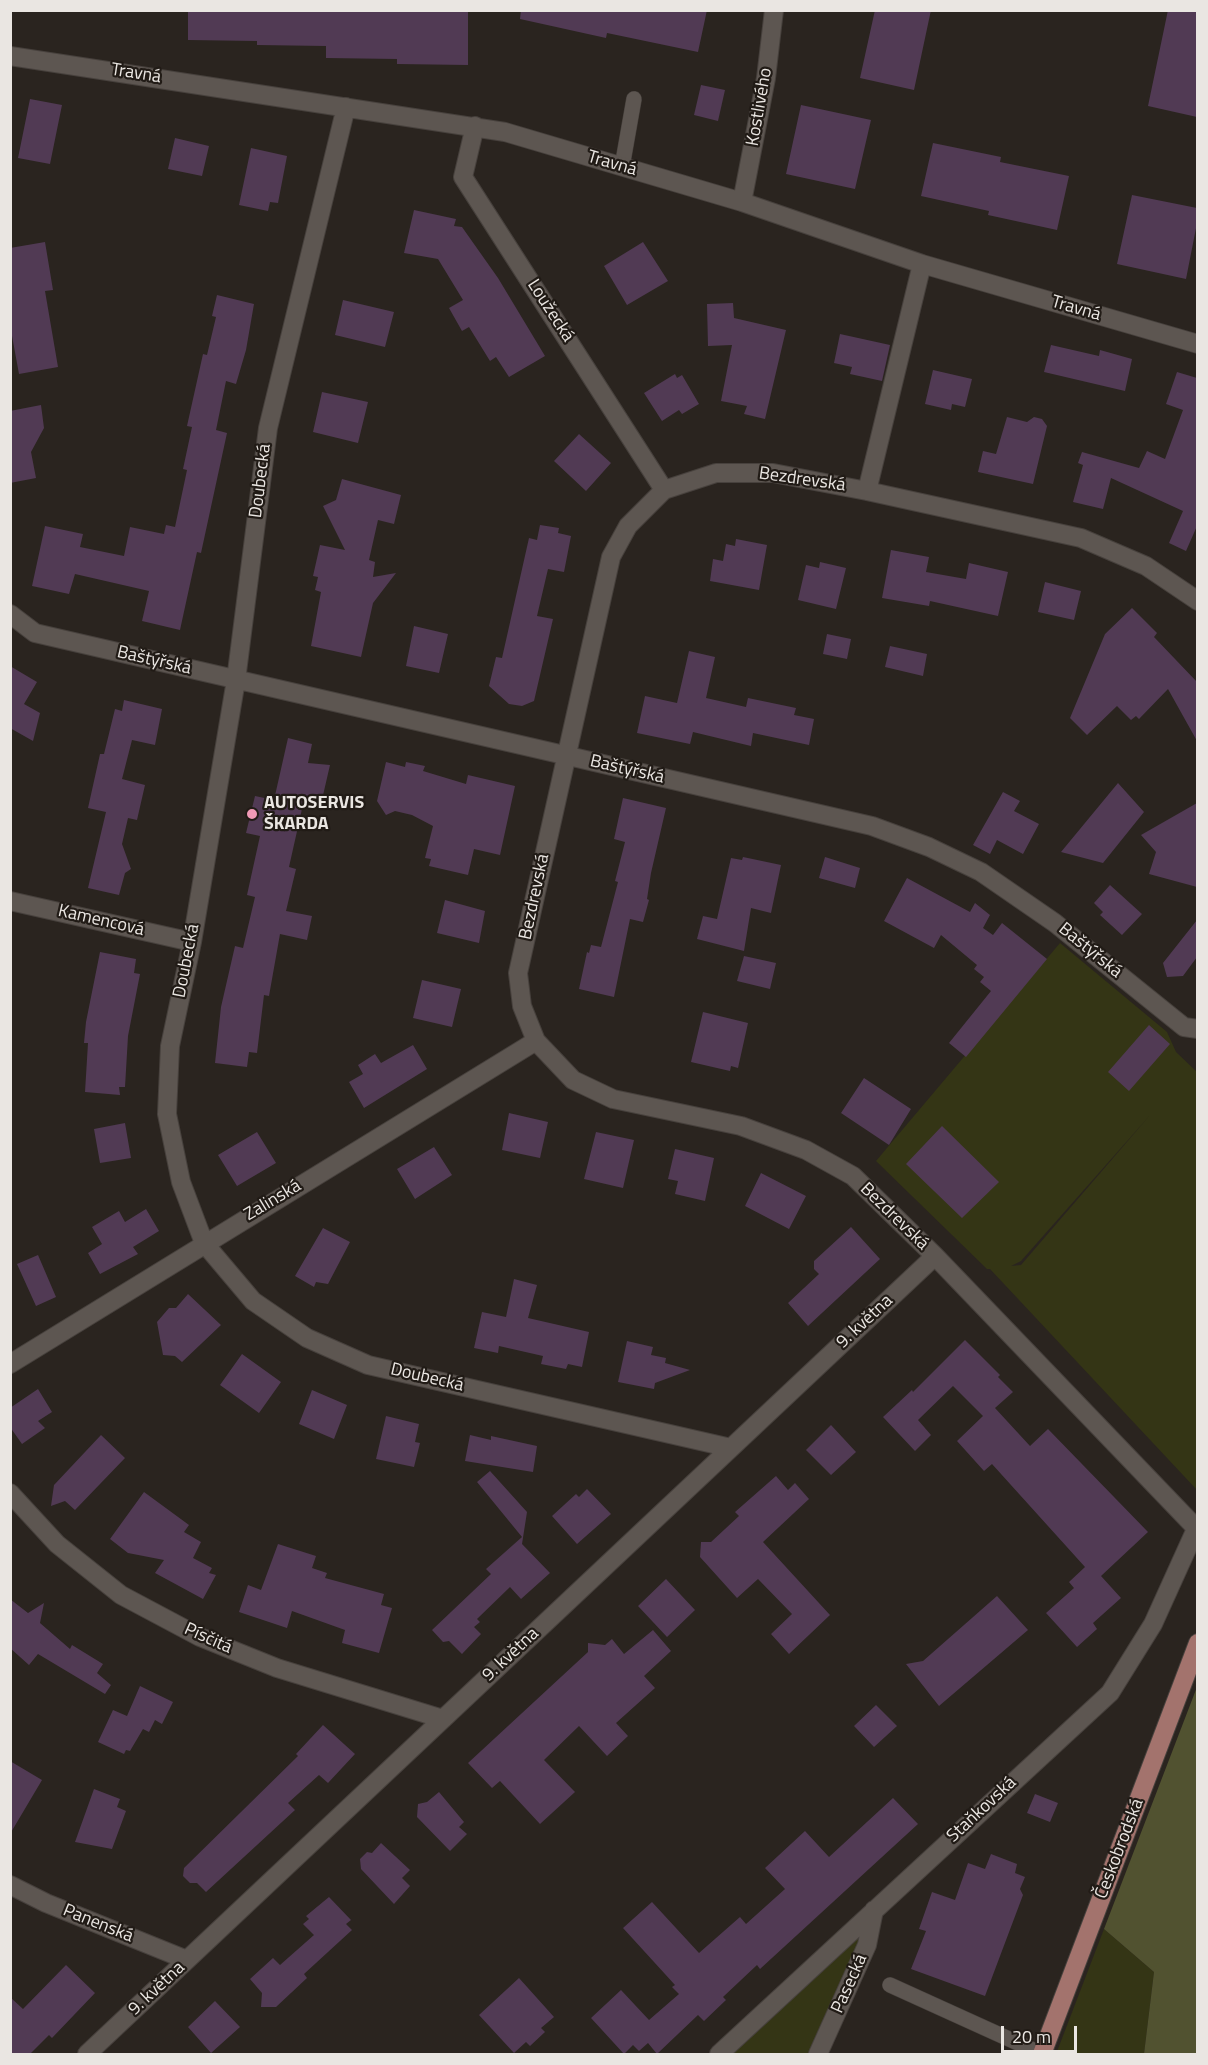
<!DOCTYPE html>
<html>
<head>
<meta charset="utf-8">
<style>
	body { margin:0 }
	#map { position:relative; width:1208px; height:2065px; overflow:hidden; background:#2a241f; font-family:"Titillium Web",sans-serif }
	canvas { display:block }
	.frame { position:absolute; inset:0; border:12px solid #eae6e2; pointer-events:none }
	.scale { position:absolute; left:1001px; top:2026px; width:76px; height:27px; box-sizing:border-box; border:3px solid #eae6e2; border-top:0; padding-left:8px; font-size:18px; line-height:21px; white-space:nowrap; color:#eae6e2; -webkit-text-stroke:4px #211b16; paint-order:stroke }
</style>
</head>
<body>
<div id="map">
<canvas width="1208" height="2065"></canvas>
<div class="frame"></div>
<div class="scale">20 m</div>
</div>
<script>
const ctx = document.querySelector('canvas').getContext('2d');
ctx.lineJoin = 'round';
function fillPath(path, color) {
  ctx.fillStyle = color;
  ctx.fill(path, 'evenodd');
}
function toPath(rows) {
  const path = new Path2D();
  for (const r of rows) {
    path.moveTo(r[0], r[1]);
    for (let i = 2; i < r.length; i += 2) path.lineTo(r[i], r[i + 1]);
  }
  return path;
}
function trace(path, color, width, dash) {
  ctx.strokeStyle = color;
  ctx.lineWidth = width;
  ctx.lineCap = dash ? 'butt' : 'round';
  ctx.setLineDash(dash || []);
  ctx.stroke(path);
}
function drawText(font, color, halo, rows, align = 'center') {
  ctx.font = font + ' "Titillium Web",sans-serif';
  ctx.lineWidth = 4.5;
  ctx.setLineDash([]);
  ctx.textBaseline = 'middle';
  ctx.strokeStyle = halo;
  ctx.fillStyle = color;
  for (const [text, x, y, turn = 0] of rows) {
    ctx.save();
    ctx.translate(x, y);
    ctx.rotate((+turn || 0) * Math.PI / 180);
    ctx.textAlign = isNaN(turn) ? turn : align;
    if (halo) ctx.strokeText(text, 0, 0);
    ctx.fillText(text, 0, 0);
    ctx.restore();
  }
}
const green = toPath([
	[1060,943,1167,1032,1176,1052,1197,1072,1197,1490,990,1269,987,1269,876,1161],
	[1151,1114,1021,1265,1011,1266,1021,1261],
	[869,1922,816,2054,724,2054],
	[1104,1929,1154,1972,1144,2054,1056,2054]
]);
const forest = toPath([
	[1197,1687,1197,2054,1144,2054,1154,1972,1104,1929]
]);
const building = toPath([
	[188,10,468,10,468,65,397,64,397,59,326,58,326,46,257,45,257,41,188,40],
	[521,10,707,10,698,52,607,33,606,38,520,19],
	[875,10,931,10,914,90,860,78],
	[1168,10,1197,10,1197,117,1148,106],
	[701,85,725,90,718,121,694,115],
	[30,99,62,105,50,164,18,158],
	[801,105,871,120,855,189,786,174],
	[175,138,209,146,202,176,168,169],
	[933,143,1001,157,1000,162,1069,176,1057,230,988,215,989,211,921,196],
	[251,148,287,156,278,203,270,202,268,211,239,205],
	[1132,195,1197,208,1197,223,1186,279,1117,264],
	[414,210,456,219,454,226,462,227,498,278,545,356,509,377,496,357,490,361,469,327,462,331,449,308,463,300,438,259,404,253],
	[45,242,53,290,45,291,58,367,19,374,10,325,10,248],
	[643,242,668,281,627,305,604,266],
	[217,295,254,304,246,350,236,384,226,381,216,430,227,433,201,553,197,552,180,630,142,621,149,591,75,574,69,594,32,586,45,526,83,534,80,547,124,556,130,527,164,534,166,525,175,527,187,470,183,469,192,427,187,426,203,354,207,355,216,317,212,316],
	[343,300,394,312,385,347,335,335],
	[733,303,734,318,786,330,765,419,744,414,747,406,721,401,732,345,708,346,707,304],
	[840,334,890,345,882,381,850,374,852,367,834,363],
	[1051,345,1099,356,1100,350,1132,359,1125,391,1044,372],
	[933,370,972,379,965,407,952,404,951,410,925,404],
	[1177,372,1197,378,1197,526,1186,551,1169,543,1183,511,1111,478,1103,509,1073,502,1083,465,1078,463,1082,452,1139,468,1147,451,1165,459,1183,410,1166,404],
	[675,374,677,378,682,375,699,404,682,414,679,410,662,421,644,393],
	[322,392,368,402,358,443,313,432],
	[41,405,44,428,31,452,36,478,10,483,10,411],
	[1007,417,1027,422,1034,417,1042,419,1047,426,1033,484,978,472,983,451,996,454],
	[579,434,611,463,586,491,554,461],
	[342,479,401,495,394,524,378,520,369,560,375,562,373,577,396,573,373,603,361,657,311,646,321,592,315,590,318,577,313,576,320,545,345,550,323,506,336,500],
	[540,525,559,528,558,533,571,536,564,572,548,569,537,616,553,619,534,701,522,706,509,704,489,686,496,657,502,658,529,538,537,540],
	[736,539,767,545,759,590,710,581,713,559,723,561,726,544,735,546],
	[891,550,929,557,926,572,966,579,969,563,1008,572,998,616,930,601,929,606,882,598],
	[820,562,846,568,836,609,798,600,806,565,819,568],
	[1045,582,1081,591,1074,620,1038,612],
	[1132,608,1157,633,1154,637,1197,682,1197,741,1168,689,1139,719,1136,716,1131,720,1117,706,1087,735,1070,718,1105,634],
	[414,626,448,634,439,673,406,666],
	[827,634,851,639,847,659,823,654],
	[890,646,927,654,923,676,885,667],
	[689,651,715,657,706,698,746,707,748,698,796,708,794,715,814,719,809,745,753,733,751,746,693,732,690,744,637,733,645,696,677,703],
	[10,666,37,682,24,704,40,713,33,741,10,728],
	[124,700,162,709,155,745,132,740,122,779,145,785,137,820,128,818,122,844,131,869,125,873,119,895,88,888,106,812,88,808,100,754,104,754,115,709,122,711],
	[288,738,312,744,308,763,330,765,321,804,304,800,289,867,296,869,286,911,312,916,307,940,280,934,269,996,264,995,257,1053,249,1052,247,1067,215,1063,221,1007,235,946,243,948,255,897,247,895,260,836,246,833,255,796,274,800],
	[386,762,405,767,406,762,425,766,423,771,466,784,468,775,515,786,500,855,474,849,468,875,429,866,431,859,425,858,433,826,412,815,395,811,386,815,377,801],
	[1118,783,1144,812,1103,863,1061,852],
	[1003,792,1020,801,1014,811,1039,824,1023,854,997,840,990,854,973,845],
	[623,798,666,808,651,873,647,899,649,900,643,922,630,919,614,997,579,989,587,952,589,953,591,945,601,947,618,882,615,881,625,842,614,839],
	[1197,803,1197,887,1149,874,1156,852,1141,835],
	[743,857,781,865,771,913,751,908,744,951,697,939,703,916,717,919,731,858,742,860],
	[825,857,860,868,855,888,819,878],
	[907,878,970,912,975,903,990,915,983,928,993,935,1002,923,1047,959,966,1057,949,1043,991,991,980,982,984,977,974,969,977,965,941,935,934,948,884,921],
	[1110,885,1142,914,1122,935,1100,915,1103,912,1094,903],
	[445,900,485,911,479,943,437,933],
	[1197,920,1197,957,1183,976,1167,977,1163,963],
	[100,952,136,959,134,973,140,974,128,1036,125,1087,119,1087,120,1095,85,1092,88,1043,84,1043,86,1022],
	[744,956,776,963,770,989,737,981],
	[422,980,461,989,452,1027,413,1018],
	[703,1012,748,1023,738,1068,731,1066,730,1071,691,1062],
	[1149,1025,1170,1044,1129,1091,1108,1072],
	[413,1045,427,1069,364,1108,349,1082,363,1074,358,1065,375,1054,381,1063],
	[864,1078,911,1109,889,1145,841,1113],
	[509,1113,548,1122,540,1158,502,1150],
	[125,1123,131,1158,100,1163,94,1129],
	[942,1126,999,1182,962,1218,906,1164],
	[257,1132,276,1163,237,1186,218,1155],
	[596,1132,634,1140,623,1188,584,1179],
	[434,1147,452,1175,415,1199,397,1169],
	[675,1149,714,1158,705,1201,675,1194,678,1181,668,1179],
	[761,1173,806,1196,789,1229,745,1206],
	[146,1209,159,1231,133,1247,138,1254,100,1274,88,1253,102,1244,92,1227,119,1211,125,1222],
	[851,1227,880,1259,808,1326,788,1303,819,1274,814,1269,814,1261],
	[323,1228,350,1242,328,1284,316,1282,314,1287,295,1276],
	[38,1255,56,1297,36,1306,17,1264],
	[514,1279,537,1285,528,1318,589,1332,582,1367,568,1364,566,1369,541,1364,543,1356,499,1346,498,1353,474,1348,482,1312,506,1317],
	[188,1294,221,1325,182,1362,175,1356,163,1355,157,1322,169,1308,176,1308],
	[965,1340,1000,1375,998,1377,1013,1392,995,1408,1030,1446,1048,1429,1148,1532,1101,1576,1121,1598,1093,1623,1097,1629,1077,1647,1046,1613,1074,1588,1069,1582,1085,1567,992,1464,984,1471,957,1441,983,1416,953,1386,918,1420,931,1435,915,1451,883,1417,912,1390,913,1392],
	[627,1341,653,1347,651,1355,666,1358,665,1363,690,1370,655,1383,654,1389,618,1382],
	[242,1354,281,1382,259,1413,220,1385],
	[38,1389,52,1412,38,1421,45,1428,22,1444,10,1427,10,1408],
	[312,1390,347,1405,334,1439,299,1424],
	[386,1416,419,1424,415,1442,420,1443,414,1467,376,1459],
	[831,1425,856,1452,831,1475,806,1450],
	[101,1435,125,1458,75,1510,65,1501,51,1506,54,1485],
	[470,1435,491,1440,491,1436,537,1446,533,1472,465,1461],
	[490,1471,527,1512,522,1544,550,1573,521,1599,510,1587,477,1619,480,1622,474,1627,481,1634,462,1654,449,1641,443,1642,432,1630,491,1574,486,1569,522,1537,477,1482],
	[776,1476,788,1490,795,1483,809,1499,763,1542,830,1615,789,1654,771,1634,792,1614,758,1579,737,1598,700,1557,701,1542,711,1542,739,1516,735,1512],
	[587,1489,611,1514,577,1544,552,1516,576,1494,579,1497],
	[144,1492,189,1525,184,1532,201,1542,193,1558,212,1568,209,1573,216,1575,203,1599,155,1573,164,1560,128,1553,110,1539],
	[278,1544,316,1556,312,1568,327,1573,325,1578,384,1594,381,1605,392,1608,379,1653,342,1643,345,1630,292,1611,287,1628,239,1612,248,1585,261,1590],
	[666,1579,695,1610,667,1637,638,1606],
	[997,1596,1028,1630,939,1706,906,1664,923,1661],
	[10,1599,28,1613,44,1603,40,1623,70,1649,72,1645,103,1664,97,1673,111,1685,105,1694,38,1654,29,1665,10,1648],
	[653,1630,671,1651,644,1676,655,1688,616,1723,628,1736,607,1756,579,1726,544,1760,575,1792,540,1824,500,1781,492,1788,468,1763,588,1652,588,1643,605,1645,612,1639,624,1654],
	[140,1686,173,1702,162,1724,155,1720,149,1732,143,1729,130,1751,126,1750,124,1754,98,1742,113,1710,127,1716],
	[876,1705,897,1726,874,1747,854,1726],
	[323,1725,355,1754,328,1783,319,1775,288,1803,295,1810,206,1892,197,1883,190,1883,183,1876,184,1868,298,1756,296,1754],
	[10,1761,42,1780,10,1834],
	[94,1789,120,1799,117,1807,126,1811,112,1849,75,1842],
	[439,1792,464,1822,459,1827,467,1834,450,1851,417,1817,418,1804,427,1802],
	[1035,1794,1058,1803,1050,1822,1027,1813],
	[893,1798,918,1824,760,1969,757,1965,723,1997,726,2000,704,2021,698,2015,657,2054,648,2043,639,2051,633,2045,624,2054,591,2018,621,1990,649,2020,679,1994,672,1987,675,1985,623,1928,652,1902,699,1953,740,1917,746,1924,785,1889,765,1868,805,1831,829,1857],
	[381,1843,410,1870,402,1878,410,1886,394,1904,361,1869,360,1859,367,1852,372,1853],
	[991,1854,1017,1864,1015,1873,1025,1877,1020,1889,1023,1895,985,1996,911,1969,926,1931,919,1929,932,1892,955,1900,968,1863,985,1869],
	[329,1897,351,1920,346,1924,352,1930,304,1974,307,1978,276,2007,261,2007,262,1993,250,1979,273,1958,280,1965,314,1935,303,1924,309,1919,306,1916],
	[66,1965,95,1993,52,2038,49,2035,29,2055,10,2055,10,1997,23,2009],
	[519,1978,554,2017,541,2028,545,2032,530,2046,526,2042,514,2053,479,2015],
	[215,2001,240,2027,211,2053,188,2027]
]);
const service = toPath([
	[622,167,634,99],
	[890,1985,1042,2054]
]);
const minor = toPath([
	[10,56,505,132,742,202,922,264,1198,344],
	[346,107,268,428,236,680,192,942,170,1046,167,1114,181,1182,204,1243,253,1301,307,1338,368,1365,731,1448],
	[475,126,463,177,664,490],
	[742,202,766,78,774,10],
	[867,491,922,264],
	[1198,601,1146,566,1081,538,867,491,773,473,716,473,664,490,628,526,611,557,518,973,522,1006,536,1041,573,1080,613,1099,741,1126,806,1150,853,1176,935,1256,1198,1530],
	[10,614,35,633,872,826,929,847,981,872,1055,923,1184,1027,1198,1029],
	[10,901,192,942],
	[10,1364,536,1041],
	[10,1493,57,1544,121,1595,200,1637,277,1668,443,1719],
	[10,1885,46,1903,187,1960],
	[87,2054,935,1256],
	[719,2054,1110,1693,1153,1624,1196,1529],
	[818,2054,867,1945,874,1910]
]);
const primary = toPath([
	[1042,2054,1198,1643]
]);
const markers = [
	[252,814,6,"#f09ab6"]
];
const streetNames = [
	["Travná",136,74,9],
	["Kostlivého",760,107,-80],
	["Travná",612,164,16],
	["Travná",1076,309,16],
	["Loužecká",550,311,57],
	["Bezdrevská",802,480,8],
	["Doubecká",261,481,-83],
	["Baštýřská",154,661,13],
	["Baštýřská",627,770,13],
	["Bezdrevská",535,897,-78],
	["Kamencová",101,921,13],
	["Baštýřská",1090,951,39],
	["Doubecká",187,961,-79],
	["Zalinská",273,1201,-31],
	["Bezdrevská",894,1217,44],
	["9. května",865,1322,-43],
	["Doubecká",427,1378,13],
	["Písčitá",208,1639,24],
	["9. května",511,1655,-43],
	["Staňkovská",982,1810,-43],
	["Českobrodská",1120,1849,-69],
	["Panenská",98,1924,22],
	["Pasecká",850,1984,-66],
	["9. května",157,1989,-43]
];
const poiNames = [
	["AUTOSERVIS",264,804],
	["ŠKARDA",264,825]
];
fillPath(green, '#343515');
fillPath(forest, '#515230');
fillPath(building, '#513a54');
trace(service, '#47413d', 16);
trace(minor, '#47413d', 20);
trace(primary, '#47413d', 20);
trace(service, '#5d5651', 15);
trace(minor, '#5d5651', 18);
trace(primary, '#a3736d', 18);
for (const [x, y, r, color] of markers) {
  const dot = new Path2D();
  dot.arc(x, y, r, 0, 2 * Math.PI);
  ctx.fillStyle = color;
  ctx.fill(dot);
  trace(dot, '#211b16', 2);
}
drawText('18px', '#eae6e2', '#211b16', streetNames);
drawText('bold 18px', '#eae6e2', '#211b16', poiNames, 'left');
</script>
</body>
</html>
